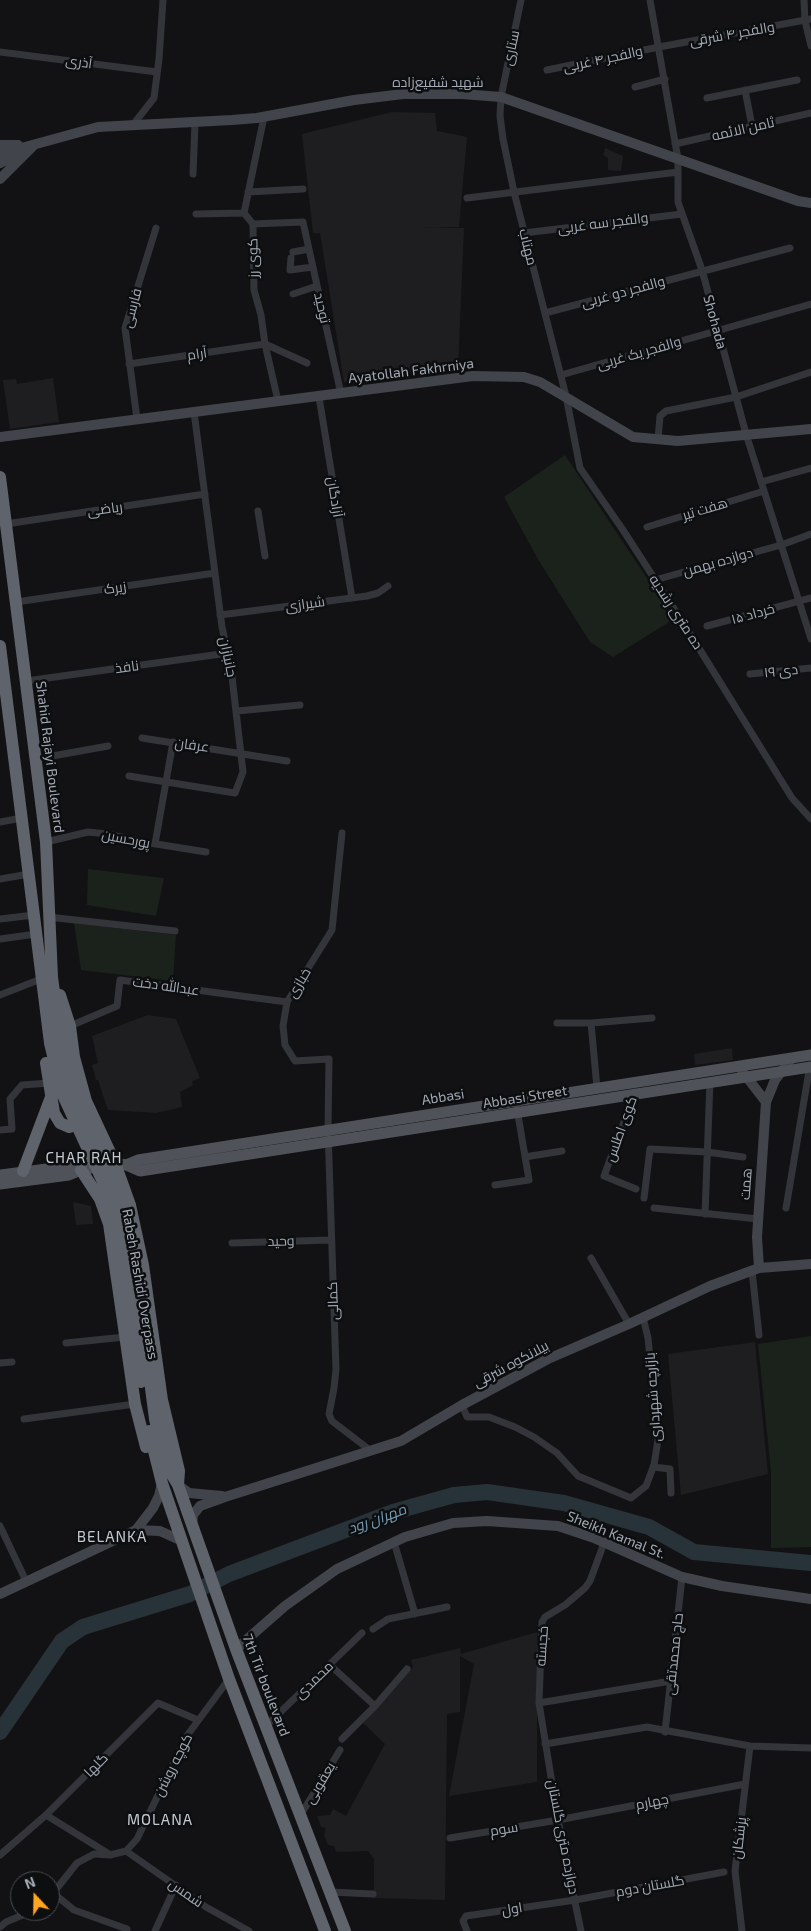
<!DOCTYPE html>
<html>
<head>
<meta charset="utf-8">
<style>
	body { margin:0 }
	#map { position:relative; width:811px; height:1931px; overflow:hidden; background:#121214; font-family:"Exo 2",sans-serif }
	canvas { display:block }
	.north { position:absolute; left:10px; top:1871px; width:50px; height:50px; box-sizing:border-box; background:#0d0e0f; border:1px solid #494c52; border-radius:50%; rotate:339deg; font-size:14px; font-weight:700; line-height:20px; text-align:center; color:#a3aab6 }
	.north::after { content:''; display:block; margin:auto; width:18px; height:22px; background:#ffa520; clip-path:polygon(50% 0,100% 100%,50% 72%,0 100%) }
</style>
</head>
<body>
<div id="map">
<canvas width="811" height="1931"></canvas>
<div class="north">N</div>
</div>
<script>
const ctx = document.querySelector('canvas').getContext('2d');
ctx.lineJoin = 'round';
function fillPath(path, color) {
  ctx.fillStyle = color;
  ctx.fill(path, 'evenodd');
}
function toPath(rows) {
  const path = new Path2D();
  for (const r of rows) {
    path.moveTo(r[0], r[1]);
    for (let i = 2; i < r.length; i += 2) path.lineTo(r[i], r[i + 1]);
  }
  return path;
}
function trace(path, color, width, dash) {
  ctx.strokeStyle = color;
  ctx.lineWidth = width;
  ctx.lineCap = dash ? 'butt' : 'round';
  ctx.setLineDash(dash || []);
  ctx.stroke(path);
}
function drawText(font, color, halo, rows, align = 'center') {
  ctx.font = font + ' "Exo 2",Cairo,sans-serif';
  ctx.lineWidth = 5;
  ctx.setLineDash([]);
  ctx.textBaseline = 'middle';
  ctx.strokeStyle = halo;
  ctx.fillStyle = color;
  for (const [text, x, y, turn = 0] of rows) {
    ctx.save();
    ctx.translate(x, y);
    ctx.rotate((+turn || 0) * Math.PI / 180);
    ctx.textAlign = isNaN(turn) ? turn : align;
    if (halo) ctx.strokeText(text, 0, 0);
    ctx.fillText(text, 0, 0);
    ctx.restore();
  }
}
const built = toPath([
	[392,112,435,113,437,131,467,137,459,227,422,228,464,228,458,369,344,382,320,233,313,233,302,134],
	[605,148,623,156,621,171,608,170,608,158,603,155],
	[53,378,59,422,10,429,3,380,16,379,17,384],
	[148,1015,176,1019,200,1078,192,1081,193,1085,180,1092,182,1107,156,1113,108,1110,98,1080,96,1080,92,1065,98,1063,92,1036],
	[732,1048,733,1060,695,1065,694,1054],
	[73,1202,91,1206,93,1224,76,1225],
	[755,1342,768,1474,681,1495,668,1354],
	[537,1632,537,1782,449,1796,474,1664,460,1656,460,1712,447,1714,445,1900,374,1898,374,1859,368,1851,336,1852,334,1846,328,1845,324,1835,326,1828,321,1827,317,1816,330,1815,333,1809,346,1816,385,1744,363,1723,413,1667,411,1660,460,1648,461,1654]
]);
const green = toPath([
	[565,455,674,619,613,657,590,642,539,561,504,497],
	[88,869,164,878,156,916,87,905],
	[74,923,176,935,173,981,81,970],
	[811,1336,811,1547,771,1548,771,1472,758,1344]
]);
const river = toPath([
	[0,1732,62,1641,83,1627,190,1594,229,1574,393,1512,454,1495,487,1492,564,1503,649,1527,694,1552,811,1563]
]);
const street = toPath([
	[521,0,501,97,500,116,503,139,514,192,566,396,580,468,623,530,687,629,792,798,811,819],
	[650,0,678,159,678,202,702,270,746,434,811,639],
	[804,0,805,21,811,46],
	[0,52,157,72],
	[547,70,659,47,811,19],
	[635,87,665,79],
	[745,90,752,126],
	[707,98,797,80],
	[264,117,244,213,253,224,254,290,261,315,265,344,278,401],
	[132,126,154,98,159,59,163,0],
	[675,144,811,113],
	[193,174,195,123],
	[248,192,303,189],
	[467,198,678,172],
	[196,214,244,213],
	[253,224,303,222,341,394],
	[524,233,682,214],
	[293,252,309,249],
	[291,258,290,270,313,267],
	[293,294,317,286],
	[545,313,790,248],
	[129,364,265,344,307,363],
	[561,375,811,304],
	[319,397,352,598],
	[137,419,125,328,156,228],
	[658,439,660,416,666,411,736,397,811,372],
	[761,482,811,468],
	[258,511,265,556],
	[6,524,205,494],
	[647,527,764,491],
	[655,580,781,545,811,534],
	[16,602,215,573],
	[220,615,367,596,378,593,388,586],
	[707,626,811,598],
	[750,674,811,668],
	[26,681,228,653],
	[237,711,300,705],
	[142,738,287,761],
	[36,759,108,746],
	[129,776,235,793,243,772,231,668,222,627,194,412],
	[0,822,22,818],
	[342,833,332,930,287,1002,283,1026,285,1045,295,1061,329,1059,328,1130,336,1369,334,1388,329,1414,332,1421,371,1451],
	[46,842,88,832,107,834,144,842,206,852],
	[155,844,173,742],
	[0,879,29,874],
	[48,917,175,931],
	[0,919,34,915],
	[0,939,36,934],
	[0,995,41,979],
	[557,1023,591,1023,652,1018],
	[591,1023,597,1088],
	[70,1026,117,1006,120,980,287,1002],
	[635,1092,604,1176,636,1189],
	[0,1130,12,1129,10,1099,22,1085,50,1083],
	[525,1157,562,1151],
	[495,1185,529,1180,517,1109],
	[644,1198,650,1149,707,1152,743,1157],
	[654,1208,758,1219],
	[786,1208,810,1065],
	[705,1214,710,1081],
	[232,1243,331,1240],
	[591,1258,629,1324],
	[752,1271,759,1335],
	[66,1343,125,1337],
	[0,1363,12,1362],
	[462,1405,467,1417,489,1417,515,1427,534,1437,557,1453,578,1476,631,1498,646,1486,654,1465,658,1440,648,1338,643,1317],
	[24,1419,135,1404],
	[653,1467,670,1469,671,1493],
	[0,1526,26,1581],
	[394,1542,415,1614],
	[373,1629,388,1619,447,1607],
	[330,1665,375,1706],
	[539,1703,671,1681],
	[265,1727,362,1633],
	[665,1732,682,1577],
	[342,1739,375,1706,407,1669],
	[545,1744,647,1727,750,1746,811,1748],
	[46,1815,109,1854],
	[300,1816,340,1750],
	[450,1838,558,1820,745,1784],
	[126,1851,206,1907,249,1931],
	[0,1855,46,1815,158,1703,198,1720],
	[330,1892,373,1894],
	[53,1893,74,1910,127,1929],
	[50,1897,77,1863,94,1854,110,1855,126,1851,137,1839,186,1737,229,1679],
	[0,1927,6,1922,32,1911],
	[155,1931,176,1885],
	[467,1931,463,1921,466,1916,575,1900,724,1872],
	[581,1931,558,1820,539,1703,542,1622,545,1617,565,1605,585,1588,590,1581,604,1543],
	[742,1931,735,1871,750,1746]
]);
const secondary = toPath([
	[0,145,18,145],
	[0,154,98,127,232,120,257,118,354,100,403,94,462,94,501,97,798,201,811,203],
	[0,163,16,155],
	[0,179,33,146],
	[0,437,473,376,524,377,540,382,633,437,678,441,811,429],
	[742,1071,766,1102],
	[759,1268,757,1237,766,1102,775,1080,792,1058],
	[178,1485,189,1493,222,1496],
	[192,1525,193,1515,200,1506,225,1497,401,1441,462,1405,548,1359,629,1324,710,1286,759,1268,811,1264],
	[136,1530,160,1531,182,1541],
	[0,1594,136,1530,153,1508,159,1496,162,1483],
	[236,1649,285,1606,337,1569,405,1537,453,1523,487,1521,558,1526,594,1538,682,1577,722,1586,811,1599]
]);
const primary = toPath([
	[126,1165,138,1160,811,1055],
	[0,1175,70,1166,81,1170],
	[0,1184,69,1175,81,1170,115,1163,126,1165,140,1171,811,1067]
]);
const highway = toPath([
	[0,477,46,842,52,977,62,1052,72,1091,125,1215,141,1311,155,1419,162,1448,169,1470,178,1485,236,1649,345,1931],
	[0,646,50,1043,62,1093,103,1182,117,1222,141,1382],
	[60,995,70,1026,74,1057,86,1101,115,1163,130,1205,143,1265,162,1400,179,1471,178,1485],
	[46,1063,54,1113,60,1123,69,1127,83,1122],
	[81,1170,100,1199,109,1224,135,1404,146,1447],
	[23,1171,51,1097],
	[149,1431,162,1483,229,1679,325,1931]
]);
const streetNames = [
	["والفجر ۴ شرقی",732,34,-10],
	["ستاری",511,48,-78],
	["والفجر ۴ غربی",603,59,-12],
	["آذری",79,62,8],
	["شهید شفیع‌زاده",438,82],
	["ثامن الائمه",743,129,-13],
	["والفجر سه غربی",603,223,-7],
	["مهتاب",528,247,76],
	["کوی رز",253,258,-91],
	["والفجر دو غربی",623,292,-15],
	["فارسی",132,308,-75],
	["توحید",322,308,77],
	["Shohada",715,322,75],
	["والفجر یک غربی",639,353,-16],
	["آرام",197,354,-8],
	["Ayatollah Fakhrniya",411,371,-7],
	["آزادگان",335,497,81],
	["ریاضی",105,509,-8],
	["هفت تیر",705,509,-17],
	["دوازده بهمن",718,562,-16],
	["زیرک",115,588,-8],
	["شیرازی",305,604,-8],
	["ده متری رشدیه",676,612,57],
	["۱۵ خرداد",753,614,-15],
	["جانبازان",228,657,78],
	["نافذ",127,667,-8],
	["۱۹ دی",781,671,-6],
	["عرفان",192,745,8],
	["Shahid Rajayi Boulevard",50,757,83],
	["پورحسین",126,839,11],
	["خبازی",299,983,-59],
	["عبدالله دخت",166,986,8],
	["Abbasi",443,1097,-9],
	["Abbasi Street",525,1097,-9],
	["کوی اطلس",621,1129,-70],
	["همت",746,1184,-86],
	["وحید",281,1241,-2],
	["Rabeh Rashidi Overpass",140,1284,80],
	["کمالی",333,1301,-92],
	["بیلانکوه شرقی",511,1364,-28],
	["بازارچه شهرداری",653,1397,-94],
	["Sheikh Kamal St.",616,1535,22],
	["خجسته",542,1646,-86],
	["حاج محمدتقی",674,1654,-84],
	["محمدی",314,1680,-44],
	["7th Tir boulevard",266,1685,69],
	["گلها",96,1765,-45],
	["کوچه روشن",173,1765,-63],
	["یعقوبی",320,1783,-59],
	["چهارم",652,1802,-11],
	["سوم",504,1829,-9],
	["دوازده متری گلستان",563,1837,79],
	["پزشکان",739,1838,-83],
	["گلستان دوم",650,1886,-10],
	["شمس",186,1893,35],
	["اول",512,1909,-9]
];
const neighbourhoodNames = [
	["CHAR RAH",84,1158],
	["BELANKA",112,1537],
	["MOLANA",160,1820]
];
const waterNames = [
	["مهران رود",377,1519,-20]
];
fillPath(built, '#1e1e21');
fillPath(green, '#1a221b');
trace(river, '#283239', 16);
trace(street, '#33353a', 7);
trace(secondary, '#41444a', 10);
trace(primary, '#4f5259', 11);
trace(highway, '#5f636b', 12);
drawText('14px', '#a3aab6', '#0d0e0f', streetNames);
ctx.letterSpacing = '1px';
drawText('15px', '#c4c9d2', '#0d0e0f', neighbourhoodNames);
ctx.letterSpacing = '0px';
drawText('italic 15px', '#769cb5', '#0d0e0f', waterNames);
</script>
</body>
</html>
